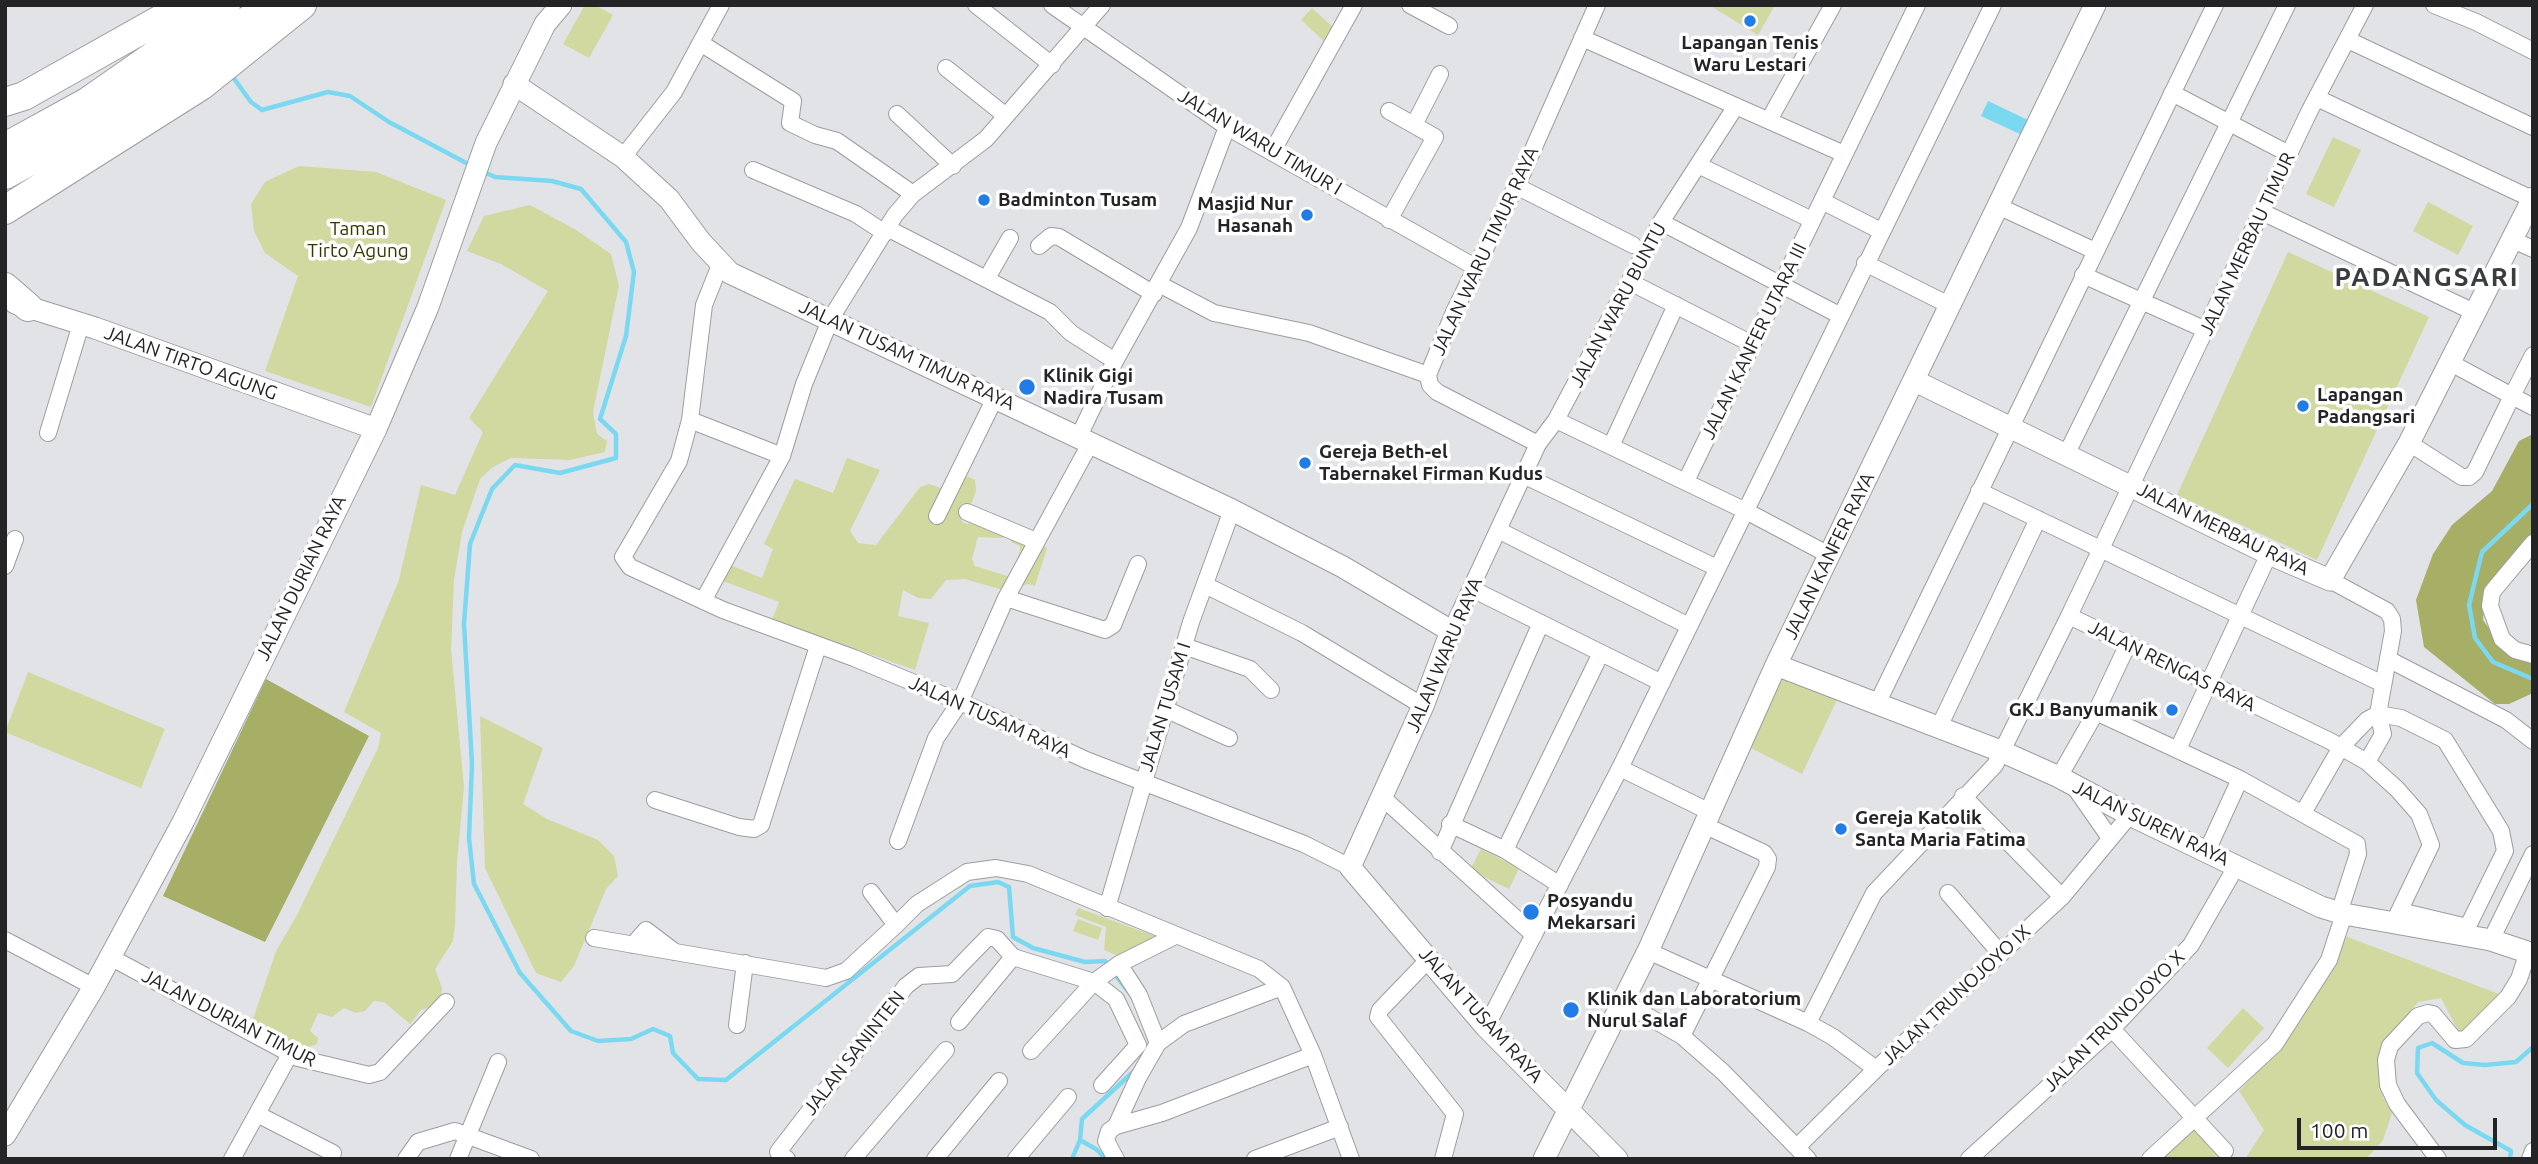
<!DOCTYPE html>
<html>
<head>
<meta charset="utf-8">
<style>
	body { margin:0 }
	#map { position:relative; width:2538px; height:1164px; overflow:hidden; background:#e2e3e7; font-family:Ubuntu,sans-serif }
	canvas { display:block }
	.frame { position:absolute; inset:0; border:7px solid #242426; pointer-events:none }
	.scale { position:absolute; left:2297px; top:1118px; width:200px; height:32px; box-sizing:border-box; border:4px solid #242426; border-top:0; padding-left:9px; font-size:21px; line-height:24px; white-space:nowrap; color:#242426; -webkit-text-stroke:5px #fff; paint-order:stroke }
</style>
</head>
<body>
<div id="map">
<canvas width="2538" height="1164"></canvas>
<div class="frame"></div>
<div class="scale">100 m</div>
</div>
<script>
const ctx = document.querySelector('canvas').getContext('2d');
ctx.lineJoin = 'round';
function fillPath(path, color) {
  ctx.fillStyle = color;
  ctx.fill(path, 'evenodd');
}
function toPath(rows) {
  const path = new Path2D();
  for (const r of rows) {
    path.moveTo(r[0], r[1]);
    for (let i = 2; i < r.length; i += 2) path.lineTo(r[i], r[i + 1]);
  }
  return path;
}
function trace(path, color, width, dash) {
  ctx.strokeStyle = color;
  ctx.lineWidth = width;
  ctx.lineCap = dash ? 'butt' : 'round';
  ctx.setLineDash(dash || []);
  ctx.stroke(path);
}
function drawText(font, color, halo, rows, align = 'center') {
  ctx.font = font + ' Ubuntu,sans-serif';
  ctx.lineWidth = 7;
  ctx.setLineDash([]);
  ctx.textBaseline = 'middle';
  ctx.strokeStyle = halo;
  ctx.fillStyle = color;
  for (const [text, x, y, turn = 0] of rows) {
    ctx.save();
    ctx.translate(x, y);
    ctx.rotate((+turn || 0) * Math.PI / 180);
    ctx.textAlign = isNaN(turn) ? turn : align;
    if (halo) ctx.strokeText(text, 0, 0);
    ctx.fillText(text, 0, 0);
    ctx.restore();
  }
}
const green = toPath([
	[585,5,595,5,613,15,589,58,563,44],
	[1709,5,1775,5,1758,35],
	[1312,8,1335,29,1324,41,1301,20],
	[2333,137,2361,150,2334,207,2306,194],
	[299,166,376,172,446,200,371,407,265,371,298,276,265,253,254,231,251,204,265,182],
	[2428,202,2473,226,2458,255,2413,231],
	[530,205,576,230,611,254,619,285,593,412,597,434,607,441,605,452,570,460,511,458,493,467,480,479,462,532,454,580,451,649,464,787,457,861,455,925,453,941,435,969,442,988,440,1004,421,1010,410,1024,384,1002,374,1001,365,1011,356,1013,344,1008,332,1017,318,1013,310,1031,318,1038,317,1044,308,1047,293,1044,271,1036,252,1022,276,951,296,917,378,748,381,733,344,712,399,580,421,485,455,495,483,432,469,418,548,291,501,264,467,251,484,216],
	[2288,252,2429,317,2317,560,2177,495],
	[847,458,880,470,850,531,858,543,876,545,920,487,929,484,946,490,961,477,969,477,975,480,976,491,971,505,962,513,962,522,968,524,974,515,988,514,1004,518,1008,524,1003,538,978,537,972,559,975,566,1010,577,1020,551,1020,546,1011,542,1011,537,1036,542,1047,548,1035,586,1027,584,1010,592,965,579,946,580,931,599,918,598,903,590,898,616,929,623,915,670,772,620,779,602,720,580,730,565,762,578,773,549,764,544,795,479,833,493],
	[1777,671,1841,691,1802,774,1747,746],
	[28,672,165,729,141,788,5,732],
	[480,716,543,748,523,804,547,819,598,840,614,856,618,876,606,889,574,966,561,982,536,973,485,868],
	[1481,849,1519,868,1509,889,1470,870],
	[1078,908,1160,938,1121,957,1104,950,1106,927,1075,915],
	[1078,919,1102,928,1098,940,1073,931],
	[2345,936,2499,994,2477,1024,2460,1034,2441,998,2418,1002,2389,1040,2380,1066,2383,1097,2392,1113,2383,1140,2366,1159,2245,1159,2264,1130,2239,1091,2289,1038,2331,972],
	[2243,1008,2264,1028,2228,1068,2207,1048],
	[2194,1122,2228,1159,2157,1159]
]);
const forest = toPath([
	[2533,434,2533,533,2499,570,2486,595,2483,620,2506,652,2533,663,2533,693,2509,704,2495,704,2424,647,2416,600,2433,554,2452,525,2492,491,2519,441],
	[266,679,369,736,265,942,163,896]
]);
const water = toPath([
	[1988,101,2028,120,2022,135,1981,116]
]);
const stream = toPath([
	[230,73,251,102,262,110,328,92,350,96,389,122,470,165],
	[484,172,495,177,552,181,581,189,626,242,634,272,626,336,600,419,616,434,616,458,560,473,515,465,492,489,470,544,464,624,472,764,469,838,474,884,520,973,571,1031,598,1041,631,1039,653,1029,670,1036,673,1053,698,1079,726,1080,970,886,998,882,1009,887,1013,937,1033,948,1085,962,1105,961,1109,966],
	[2533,504,2482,552,2469,605,2475,638,2493,662,2533,679],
	[1114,973,1128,991],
	[1080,1140,1096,1149,1106,1159],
	[1072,1159,1080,1140,1082,1119,1133,1072],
	[2510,1159,2511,1151,2465,1125,2436,1100,2417,1073,2418,1048,2432,1043,2463,1063,2485,1065,2516,1062,2533,1047]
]);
const street = toPath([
	[976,5,1052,65],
	[1052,5,1227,127,1475,267],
	[1410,5,1449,26],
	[2365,5,2309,112,2069,616,2330,741,2367,762,2397,789,2419,814,2431,845,2393,924],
	[2434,5,2476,22,2533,51],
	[1582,38,1844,154],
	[2348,40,2533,127],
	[702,44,793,101,790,123,815,135,837,141,913,194],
	[946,68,1006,116],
	[2172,93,2289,154],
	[2317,98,2532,199],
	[1389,111,1435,137,1389,220],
	[897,114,953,166],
	[1769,120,1833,5],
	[1414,125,1440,74],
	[1272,152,1354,5],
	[623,157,674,92,721,5],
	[1698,165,1812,220],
	[753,170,856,214,885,233],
	[1516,186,1633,245],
	[1822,201,1881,231],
	[1998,206,2095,251],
	[2262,212,2474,312],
	[1661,222,1839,315],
	[889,229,1050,312,1071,333,1115,361],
	[2513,240,2533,249],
	[1039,246,1051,236,1059,237,1154,294],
	[1865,263,1951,306],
	[720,265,704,305,690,420,679,461,623,557,630,567,723,610,854,658,972,707,1086,760,1304,844,1350,867],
	[2083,275,2206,330],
	[987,278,1010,238],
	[1630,282,1752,344],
	[1159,284,1214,313,1309,333,1428,375],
	[2449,362,2512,396,2533,355],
	[690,420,782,456,703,601],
	[1556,420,1746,511,1829,555],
	[48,433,81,324],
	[1079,436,1115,361,1189,228,1227,127],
	[2409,443,2462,477,2469,477,2475,472,2512,396,2533,407],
	[1538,444,1437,392,1430,385,1428,375,1454,312,1523,172,1597,5],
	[1611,446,1676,305],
	[2067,453,2287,5],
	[782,456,804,384,831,318,895,215,913,194,986,139,1102,5],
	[1523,475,1717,568],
	[1686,481,1917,5],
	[1979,491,2383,684],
	[967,512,1036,541],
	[937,516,995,398],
	[1498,530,1689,626],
	[2533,543,2492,592,2490,606,2502,639,2515,650,2533,655],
	[5,566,15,539],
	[2330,580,2387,611,2392,619,2393,631,2378,714,2383,734,2367,762],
	[1205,585,1302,633,1423,706],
	[1472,589,1662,683],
	[1006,598,1105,630,1113,625,1138,564],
	[1451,631,1538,444,1556,420,1661,222,1736,106],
	[1184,646,1250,669,1271,690],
	[2388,659,2506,720,2533,741],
	[1877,704,2215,5],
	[1165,709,1229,738],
	[2096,712,2240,779,2357,844,2358,854,2339,913],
	[1939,727,2038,519],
	[2178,749,2269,554],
	[1620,768,1710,812],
	[2059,777,2096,712,2128,644],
	[2073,785,2110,838],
	[1963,796,2062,897],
	[1383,798,1534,935],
	[655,800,739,827,754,829,761,825,818,646],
	[2303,813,2341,747,2367,720,2378,714,2401,718,2445,740,2501,831,2505,851,2469,924,2463,926,2400,911],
	[1450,824,1505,850,1560,885],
	[898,841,936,738,960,702,1006,598,1091,442],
	[1505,850,1601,653],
	[2207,851,2240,779],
	[1440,852,1541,623],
	[871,892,896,925,917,904,967,872,996,868,1028,874,1259,969,1282,987,1313,1055,1351,1159],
	[1948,893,2001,954],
	[1107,908,1191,622,1232,510],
	[594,938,826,978,846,971,896,925],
	[5,940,94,987],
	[2491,940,2533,854],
	[633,945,646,930,675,952],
	[1648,951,1808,1023,1833,1037,1876,1069],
	[110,957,298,1058,369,1075,380,1072,446,1002],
	[1430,958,1380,1010,1378,1017,1455,1114,1443,1159],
	[1119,964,1139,995,1158,1043],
	[1621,1001,1682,1036,1723,1072,1808,1159],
	[959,1022,1013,957],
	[1808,1023,1874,893,1995,765,2069,616],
	[737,1025,745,963],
	[1486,1027,1620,768,1993,5],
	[2112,1029,2225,1151],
	[1682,1036,1767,867,1768,859,1764,853,1704,825],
	[1031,1051,1094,982,1119,964,1175,936],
	[257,1114,333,1153],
	[1116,1126,1138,1078,1158,1043,1184,1024,1282,987],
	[1797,1147,1876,1069,2062,897,2130,815],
	[232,1159,290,1054],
	[406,1159,418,1142,455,1131,531,1159],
	[458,1159,498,1062],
	[787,1159,778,1152,906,986,919,976,952,974,988,937,997,939,1013,957,1094,982,1116,999,1138,1045,1102,1085],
	[853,1159,946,1050],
	[935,1159,999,1081],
	[1016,1159,1068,1097],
	[1116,1159,1106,1141,1109,1131,1116,1126,1162,1113,1313,1055],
	[1255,1159,1340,1127],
	[1969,1159,2112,1029,2191,945,2237,865],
	[2150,1159,2275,1044,2329,960,2344,914],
	[2438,1159,2397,1104,2388,1085,2386,1060,2390,1046,2418,1016,2428,1013,2433,1014,2455,1040,2466,1039,2508,997,2519,979,2528,952],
	[2530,1159,2533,1151]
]);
const secondary = toPath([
	[514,84,623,157,669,199,701,242,730,273,1232,510,1343,567,1451,631,1423,706,1350,867,1486,1027,1617,1159],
	[15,303,95,328,376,429],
	[1915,381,2269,554,2330,580,2409,443,2533,198],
	[1776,665,2003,752,2059,777,2130,815,2321,907,2344,914,2491,940,2533,954],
	[5,1135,94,987,183,822,376,429,428,307,486,143,545,24,561,5],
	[1544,1159,1648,951,1776,665,2095,5]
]);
const highway = toPath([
	[5,102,24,96,186,5],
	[5,147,87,102,226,5],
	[5,175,102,121,270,5],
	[5,210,201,86,302,5],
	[5,287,28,307]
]);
const markers = [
	[1750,21,7,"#227ce6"],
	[984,200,7,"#227ce6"],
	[1307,215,7,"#227ce6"],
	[1027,387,9,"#227ce6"],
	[2303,406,7,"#227ce6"],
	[1305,463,7,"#227ce6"],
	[2172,710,7,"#227ce6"],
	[1841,829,7,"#227ce6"],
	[1531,912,9,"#227ce6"],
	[1571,1010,9,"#227ce6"]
];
const poiNames = [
	["Lapangan Tenis",1750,43,"center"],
	["Waru Lestari",1750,65,"center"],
	["Badminton Tusam",998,200],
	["Masjid Nur",1293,204,"right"],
	["Hasanah",1293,226,"right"],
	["Klinik Gigi",1043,376],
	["Nadira Tusam",1043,398],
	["Lapangan",2317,395],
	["Padangsari",2317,417],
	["Gereja Beth-el",1319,452],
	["Tabernakel Firman Kudus",1319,474],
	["GKJ Banyumanik",2158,710,"right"],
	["Gereja Katolik",1855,818],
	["Santa Maria Fatima",1855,840],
	["Posyandu",1547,901],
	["Mekarsari",1547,923],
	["Klinik dan Laboratorium",1587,999],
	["Nurul Salaf",1587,1021]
];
const streetNames = [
	["JALAN WARU TIMUR I",1260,142,31],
	["JALAN MERBAU TIMUR",2247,244,-65],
	["JALAN WARU TIMUR RAYA",1485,251,-65],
	["JALAN WARU BUNTU",1618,305,-62],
	["JALAN KANFER UTARA III",1754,341,-64],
	["JALAN TUSAM TIMUR RAYA",907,355,25],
	["JALAN TIRTO AGUNG",191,363,20],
	["JALAN MERBAU RAYA",2223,529,26],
	["JALAN KANFER RAYA",1829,556,-64],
	["JALAN DURIAN RAYA",301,578,-64],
	["JALAN WARU RAYA",1444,655,-67],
	["JALAN RENGAS RAYA",2172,666,26],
	["JALAN TUSAM I",1165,707,-73],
	["JALAN TUSAM RAYA",990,717,24],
	["JALAN SUREN RAYA",2151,823,26],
	["JALAN TRUNOJOYO IX",1956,995,-43],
	["JALAN TUSAM RAYA",1481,1015,48],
	["JALAN DURIAN TIMUR",229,1018,27],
	["JALAN TRUNOJOYO X",2114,1021,-45],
	["JALAN SANINTEN",854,1053,-52]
];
const parkNames = [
	["Taman",358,229],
	["Tirto Agung",358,251]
];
const districtNames = [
	["PADANGSARI",2427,277]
];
fillPath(green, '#d1d8a0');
fillPath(forest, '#a7ae66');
fillPath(water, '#7ad9f1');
trace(stream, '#7ad9f1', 4.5);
trace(street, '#9c9da0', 18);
trace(secondary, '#9c9da0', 23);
trace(highway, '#9c9da0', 30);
trace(street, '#fff', 16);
trace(secondary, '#fff', 21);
trace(highway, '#fff', 28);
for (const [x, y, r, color] of markers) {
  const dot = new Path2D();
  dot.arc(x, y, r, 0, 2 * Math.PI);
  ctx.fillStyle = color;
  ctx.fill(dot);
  trace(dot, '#fff', 2.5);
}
drawText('bold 19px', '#242426', '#fff', poiNames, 'left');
drawText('19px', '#242426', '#fff', streetNames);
drawText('19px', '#343800', '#fff', parkNames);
ctx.letterSpacing = '2px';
drawText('bold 26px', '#3b3c3f', '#fff', districtNames);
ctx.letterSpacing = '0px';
</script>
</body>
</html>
